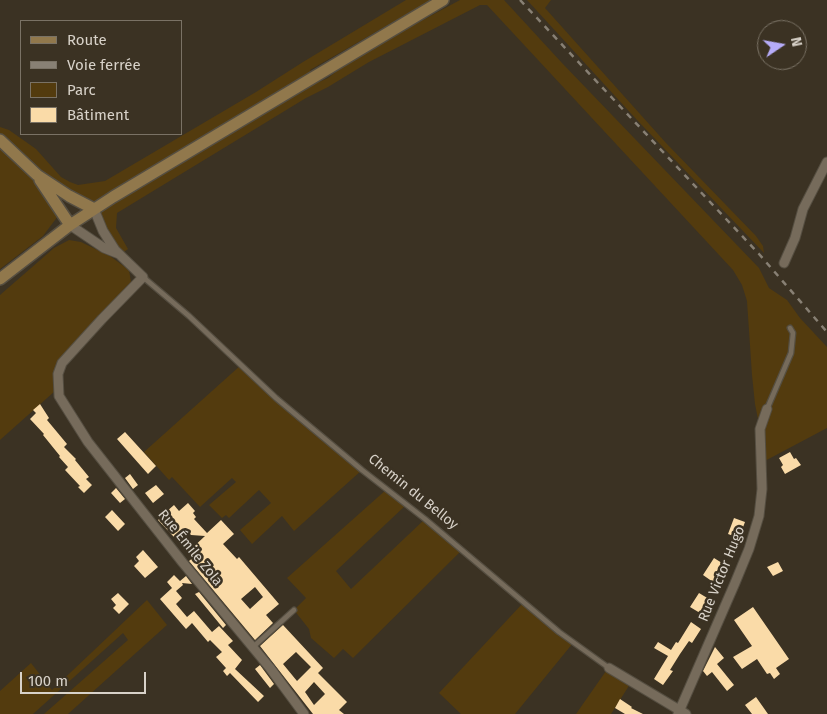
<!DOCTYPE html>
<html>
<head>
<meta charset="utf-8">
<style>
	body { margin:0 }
	#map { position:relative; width:827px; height:714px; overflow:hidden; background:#3b3223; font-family:"Fira Sans",sans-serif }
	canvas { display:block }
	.legend { position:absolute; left:20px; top:20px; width:162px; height:115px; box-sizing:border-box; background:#3b3223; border:1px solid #7a7265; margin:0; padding:6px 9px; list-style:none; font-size:15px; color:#d8d2c9 }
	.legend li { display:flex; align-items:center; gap:10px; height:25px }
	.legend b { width:25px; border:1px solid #7a7265 }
	.north { position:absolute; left:757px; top:20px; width:50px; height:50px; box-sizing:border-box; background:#3b3223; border:1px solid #7a7265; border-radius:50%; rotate:78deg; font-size:14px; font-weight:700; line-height:20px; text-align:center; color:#d8d2c9 }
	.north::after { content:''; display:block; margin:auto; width:18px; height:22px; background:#b6acf8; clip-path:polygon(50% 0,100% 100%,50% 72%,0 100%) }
	.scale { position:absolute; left:20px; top:672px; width:126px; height:22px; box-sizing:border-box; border:2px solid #d8d2c9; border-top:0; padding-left:6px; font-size:15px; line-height:18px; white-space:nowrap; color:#d8d2c9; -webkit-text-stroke:4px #3b3223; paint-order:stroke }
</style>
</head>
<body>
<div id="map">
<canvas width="827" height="714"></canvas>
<ul class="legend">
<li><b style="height:6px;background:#91784c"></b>Route</li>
<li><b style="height:6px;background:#888074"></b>Voie ferrée</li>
<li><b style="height:14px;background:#533b0e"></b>Parc</li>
<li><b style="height:14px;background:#fadba8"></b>Bâtiment</li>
</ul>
<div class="north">N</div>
<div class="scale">100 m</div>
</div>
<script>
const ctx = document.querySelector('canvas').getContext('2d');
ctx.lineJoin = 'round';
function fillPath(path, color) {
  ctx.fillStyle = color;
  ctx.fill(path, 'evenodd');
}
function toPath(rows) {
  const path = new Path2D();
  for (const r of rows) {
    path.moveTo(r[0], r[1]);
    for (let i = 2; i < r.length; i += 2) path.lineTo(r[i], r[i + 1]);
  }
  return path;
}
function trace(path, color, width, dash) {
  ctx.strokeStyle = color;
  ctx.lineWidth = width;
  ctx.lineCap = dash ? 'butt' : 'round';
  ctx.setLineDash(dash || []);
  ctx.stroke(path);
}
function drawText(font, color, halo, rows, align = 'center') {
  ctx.font = font + ' "Fira Sans",sans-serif';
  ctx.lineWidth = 5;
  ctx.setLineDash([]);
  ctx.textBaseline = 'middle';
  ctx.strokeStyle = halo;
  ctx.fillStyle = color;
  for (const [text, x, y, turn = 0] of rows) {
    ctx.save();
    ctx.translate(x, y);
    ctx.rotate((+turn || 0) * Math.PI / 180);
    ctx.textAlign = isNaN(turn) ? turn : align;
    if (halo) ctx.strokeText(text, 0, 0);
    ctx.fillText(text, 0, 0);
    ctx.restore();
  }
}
const green = toPath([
	[406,0,431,0,310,70,319,82,328,78,356,56,460,0,504,0,562,63,759,268,769,288,787,300,800,318,827,347,827,428,761,463,760,429,755,404,752,375,747,301,742,285,733,270,487,5,480,5,369,62,328,87,306,98,117,213,116,228,128,249,120,255,94,209,38,175,61,212,43,236,0,269,0,127,9,130,36,149,61,177,70,182,78,185,105,181,256,92,303,62],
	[527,0,551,0,545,8,666,143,756,236,763,246,764,253,637,120],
	[69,240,81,242,110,256,129,270,131,282,129,293,62,363,55,391,0,440,0,295,54,248],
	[241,365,362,470,294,531,282,516,252,544,240,530,271,503,259,490,229,518,226,515,222,518,209,505,236,482,232,478,200,507,172,477,169,480,144,452],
	[387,489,406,505,336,571,351,589,425,519,462,550,353,658,343,649,334,658,311,638,309,629,294,610,306,598,287,578],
	[147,600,167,625,68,714,44,714,128,640,123,633,33,714,0,714,0,691,31,663,52,690],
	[523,603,573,643,515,714,461,714,439,693],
	[606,671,632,681,611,714,576,714]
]);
const building = toPath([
	[40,404,49,418,47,420,67,444,64,447,76,459,75,460,89,477,86,479,92,485,84,493,78,487,80,486,65,470,68,467,59,457,60,456,43,435,44,434,30,419,36,413,33,410],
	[125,432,156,466,148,474,117,439],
	[790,452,794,459,796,458,801,465,785,474,781,467,783,465,779,458],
	[130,474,138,485,133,489,125,478],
	[156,485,164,494,153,503,145,493],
	[116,488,125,499,120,503,111,493],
	[188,503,195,511,193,513,196,517,194,519,207,533,221,520,234,534,223,544,237,559,239,557,279,604,266,615,273,623,255,640,189,561,194,557,189,551,205,536,191,535,185,528,174,537,158,520,167,513,166,512,174,505,179,511],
	[255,587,263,597,250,609,241,599],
	[112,510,125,524,118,531,105,517],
	[734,518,745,522,739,538,728,534],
	[143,550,158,567,145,578,134,566,139,561,136,557],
	[714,558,722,563,715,575,717,577,713,582,703,575],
	[778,562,783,571,773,576,767,567],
	[174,575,180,581,186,576,192,584,182,583,183,585,176,591,182,598,176,604,187,617,194,611,212,632,219,626,233,641,228,645,242,660,235,669,264,696,258,702,230,673,227,676,223,671,226,668,216,657,222,652,210,640,208,642,192,623,186,629,160,599,172,588,167,582],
	[199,592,226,625,223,628,195,594],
	[118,593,129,604,119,614,113,608,116,605,111,599],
	[699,593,709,599,700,613,690,607],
	[753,607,789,659,776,668,780,674,774,679,770,673,767,674,757,659,742,669,733,657,752,646,734,620],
	[691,622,701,629,692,643,689,641,680,654,670,670,673,671,663,685,654,679,668,656,654,648,658,642,671,650,676,642,678,643],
	[283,625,323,668,318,673,347,702,339,710,344,714,313,714,260,646],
	[296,652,311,667,297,681,283,664],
	[314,682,325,694,314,705,305,692],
	[715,647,724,658,717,664,734,685,727,691,712,672,707,676,703,671],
	[260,665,274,684,270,688,255,669],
	[756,697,768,714,752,714,745,705],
	[620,699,632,707,631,708,643,714,625,714,615,708]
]);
const lane = toPath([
	[143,277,189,316,276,398,362,470,425,519,559,632,609,668],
	[767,409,791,353,793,333,790,328],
	[253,647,294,610]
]);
const street = toPath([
	[94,209,103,231,115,250,143,277,102,319,62,363,58,374,59,396,88,442,183,563,270,668,304,714],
	[70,225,104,248,119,254],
	[784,263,795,238,803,209,827,162],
	[609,668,686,714],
	[678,714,735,583,749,549,759,516,762,489,760,429,767,409]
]);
const secondary = toPath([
	[0,140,37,175,69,196,94,209],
	[40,180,70,225],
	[0,279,70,225,113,197,443,0]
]);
const rail = toPath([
	[520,0,759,254,827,332]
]);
const streetNames = [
	["Chemin du Belloy",413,492,39],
	["Rue Émile Zola",190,548,51],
	["Rue Victor Hugo",722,574,-68]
];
fillPath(green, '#533b0e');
fillPath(building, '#fadba8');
trace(lane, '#554e41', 7);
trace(street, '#554e41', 11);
trace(secondary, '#554e41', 14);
trace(lane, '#766b5b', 4.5);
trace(street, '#766b5b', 9);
trace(secondary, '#91784c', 11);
trace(rail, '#888074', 2.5, [6, 6]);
drawText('14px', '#d8d2c9', '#3b3223', streetNames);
</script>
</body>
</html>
